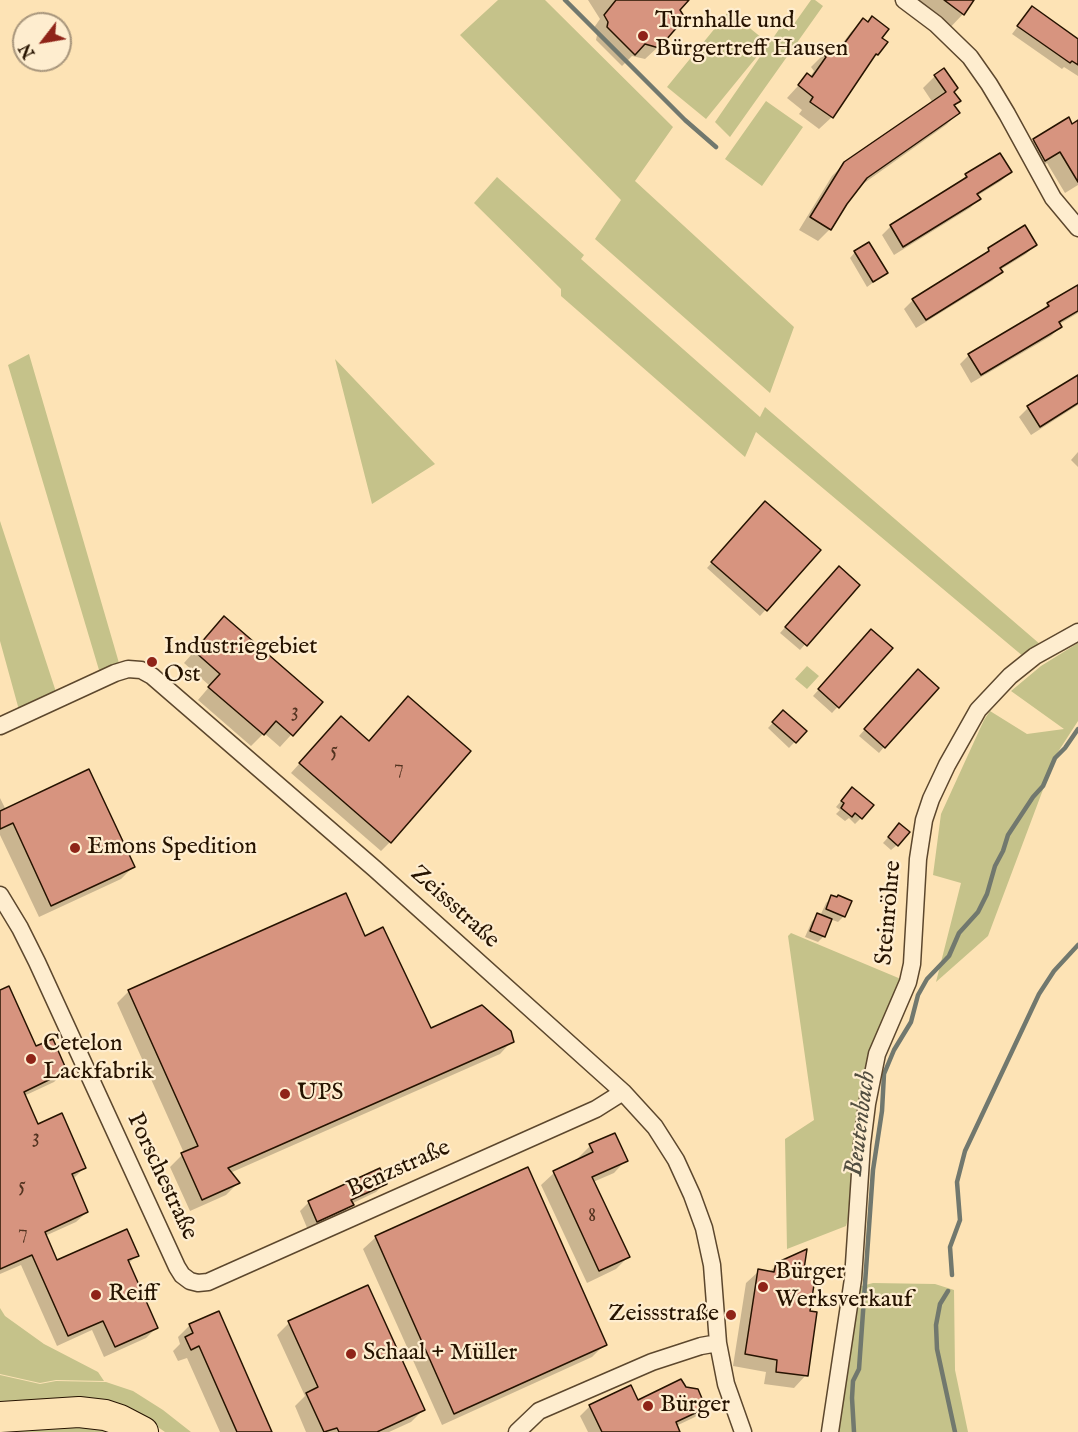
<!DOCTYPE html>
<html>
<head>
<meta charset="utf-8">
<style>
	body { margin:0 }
	#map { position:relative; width:1078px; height:1432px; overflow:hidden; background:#fde3b5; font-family:"IM FELL English",serif }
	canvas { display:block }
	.north { position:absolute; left:12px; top:12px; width:60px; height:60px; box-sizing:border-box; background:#feedcf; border:2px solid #a8967c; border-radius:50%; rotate:239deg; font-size:16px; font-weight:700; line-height:24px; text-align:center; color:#261300 }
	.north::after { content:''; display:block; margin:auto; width:21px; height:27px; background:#8f2418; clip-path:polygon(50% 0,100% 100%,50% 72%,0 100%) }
</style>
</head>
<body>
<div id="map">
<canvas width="1078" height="1432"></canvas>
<div class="north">N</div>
</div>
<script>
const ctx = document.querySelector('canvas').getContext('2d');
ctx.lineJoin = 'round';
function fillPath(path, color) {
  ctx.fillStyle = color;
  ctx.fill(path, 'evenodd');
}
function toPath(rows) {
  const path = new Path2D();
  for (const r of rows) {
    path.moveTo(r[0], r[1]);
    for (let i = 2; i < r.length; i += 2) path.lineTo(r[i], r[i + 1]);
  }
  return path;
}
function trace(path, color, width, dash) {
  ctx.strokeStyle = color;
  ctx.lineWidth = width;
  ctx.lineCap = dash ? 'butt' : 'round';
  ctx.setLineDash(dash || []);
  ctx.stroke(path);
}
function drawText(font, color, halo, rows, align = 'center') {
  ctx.font = font + ' "IM FELL English",serif';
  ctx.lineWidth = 4.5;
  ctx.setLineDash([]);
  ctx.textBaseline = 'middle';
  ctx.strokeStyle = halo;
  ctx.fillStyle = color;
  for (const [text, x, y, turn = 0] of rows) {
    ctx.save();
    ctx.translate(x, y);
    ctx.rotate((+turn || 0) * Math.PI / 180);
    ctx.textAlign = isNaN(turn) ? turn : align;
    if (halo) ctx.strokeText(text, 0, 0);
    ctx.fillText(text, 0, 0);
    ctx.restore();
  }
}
const green = toPath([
	[498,0,545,0,673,127,635,181,794,327,770,393,595,239,621,200,460,35],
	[811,0,815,0,823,6,730,137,715,122,782,25,789,31],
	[729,11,768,43,706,119,667,87],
	[766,101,803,127,762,186,725,159],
	[497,177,584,255,581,259,760,417,765,407,1041,645,1024,657,756,432,745,457,561,296,561,289,474,203],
	[29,354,119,663,99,670,8,365],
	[335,359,435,464,372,504],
	[0,521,56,692,19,710,0,641],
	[1078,643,1078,721,1056,755,988,936,936,982,961,883,933,875,941,814,984,720,990,711,1027,734,1064,729,1011,691,1041,666],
	[807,666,819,676,807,689,795,679],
	[791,933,908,982,873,1053,850,1213,846,1226,787,1249,785,1139,814,1120,788,936],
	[873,1283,935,1284,954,1290,955,1370,968,1432,839,1432,858,1287],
	[0,1308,5,1316,44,1344,98,1372,104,1381,56,1380,40,1383,0,1374],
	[0,1375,40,1384,56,1381,106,1382,133,1391,163,1410,191,1432,165,1432,145,1418,0,1404],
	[67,1423,115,1432,0,1432,0,1429]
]);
const shadow = toPath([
	[588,0,687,0,678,10,658,47,645,59,632,56,622,66,596,40,597,35,593,29,600,19],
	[904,0,972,0,963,14,945,33],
	[1032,8,1078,41,1078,76,1064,67,1062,69,1012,34],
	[863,20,886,42,868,63,832,117,819,129,799,114,802,110,787,98,808,75,810,77,814,71,811,67,832,46,836,52,851,32],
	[935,76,953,92,959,101,953,106,958,113,946,125,860,186,830,229,818,241,799,230,832,176,845,163,933,103,923,88],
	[1068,120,1072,126,1078,122,1078,185,1065,193,1047,163,1033,172,1021,153,1034,140],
	[1010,172,1001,181,977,196,979,199,970,208,894,255,882,235,891,226,957,184,966,176],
	[1035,245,1026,254,1000,270,1001,272,992,281,916,328,904,309,913,300,980,258,989,250],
	[855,252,886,273,867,287,850,258],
	[1078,287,1078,313,1058,325,1060,327,1051,336,971,383,960,364,969,355,1038,314,1048,304],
	[1078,376,1078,405,1031,435,1019,417,1028,408],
	[1078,452,1078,467,1071,460],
	[760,509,819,550,760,616,707,568],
	[833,574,858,585,800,650,780,633],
	[213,630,321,702,280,747,264,733,251,746,198,700,210,686,184,663],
	[866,636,891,648,832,713,813,696],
	[912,676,884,747,879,753,859,736],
	[783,712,805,731,789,748,768,728],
	[332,727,369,743,390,842,381,851,291,773],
	[847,794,861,818,855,824,849,818,845,821,836,814,840,810,836,807],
	[0,798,6,810,133,867,121,879,39,917,0,835],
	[894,831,897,845,891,850,883,843],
	[832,897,844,916,838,922,830,919,824,936,818,942,805,937,812,921,818,915,820,916,826,903],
	[129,991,430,1030,512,1041,500,1054,230,1173,238,1183,226,1195,190,1211,170,1167,184,1153,117,1003],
	[0,992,36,1048,65,1071,54,1082,24,1096,37,1125,85,1167,74,1178,87,1212,76,1222,45,1236,57,1262,137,1255,128,1264,157,1327,146,1338,104,1357,92,1330,57,1346,21,1265,0,1274],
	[590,1146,626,1160,614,1173,593,1182,628,1257,616,1269,587,1283,541,1185,554,1173,579,1161,578,1158],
	[385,1183,376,1192,351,1204,343,1214,308,1230,300,1211,309,1202],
	[376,1237,605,1344,592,1357,442,1425,363,1249],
	[777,1265,801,1278,808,1312,806,1375,794,1388,764,1384,766,1372,733,1366,746,1283,759,1271,769,1272],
	[289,1323,423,1410,411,1422,389,1432,306,1432,295,1406,305,1396,277,1335],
	[190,1325,271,1432,220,1432,187,1358,178,1361,173,1351,180,1344,178,1337],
	[637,1402,705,1407,695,1417,676,1426,679,1432,588,1432,580,1416,590,1406]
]);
const stream = toPath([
	[565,0,685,120,716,147],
	[952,1275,950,1247,960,1220,957,1182,965,1151,1039,994,1054,971,1078,945],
	[948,1291,940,1304,936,1325,937,1349,955,1432],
	[854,1432,852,1398,853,1381,859,1369,873,1170,882,1111,884,1074,894,1050,911,1022,918,995,927,979,949,956,959,933,978,912,987,894,995,866,1003,851,1008,835,1033,797,1043,786,1055,758,1065,748,1078,729]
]);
const building = toPath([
	[616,0,689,0,680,10,685,18,659,48,645,44,635,55,607,27,608,22,604,15,616,0],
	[944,0,974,0,964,15,944,0],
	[1032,6,1078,39,1078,65,1072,61,1070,63,1017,26,1032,6],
	[872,16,889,29,882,38,888,42,878,55,876,54,833,118,810,102,813,97,798,85,807,73,812,77,826,57,822,53,832,44,838,52,863,18,868,22,872,16],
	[944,68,958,88,954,92,961,101,954,105,960,113,867,178,847,204,831,230,810,217,844,162,946,92,934,75,944,68],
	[1069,117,1072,124,1078,120,1078,182,1060,152,1045,161,1033,139,1069,117],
	[1000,153,1012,172,977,194,981,199,903,247,890,225,967,177,965,174,1000,153],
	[1025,225,1037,245,1000,268,1003,272,926,320,912,299,989,251,988,248,1025,225],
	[869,242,888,273,873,282,854,251,869,242],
	[1078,285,1078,311,1059,322,1062,327,981,375,968,354,1049,306,1047,303,1078,285],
	[1078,375,1078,403,1040,427,1027,406,1078,375],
	[765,501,821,550,767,611,711,562,765,501],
	[839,566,860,585,807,646,785,627,839,566],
	[224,616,323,702,293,736,276,721,264,735,208,687,220,674,194,651,224,616],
	[871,629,893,648,839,708,818,689,871,629],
	[918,669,939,688,885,748,864,729,918,669],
	[408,696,471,751,391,843,299,763,341,716,369,741,408,696],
	[783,710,807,731,796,743,772,722,783,710],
	[89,769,135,867,51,906,13,823,0,829,0,811,89,769],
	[852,787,874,805,862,819,855,813,852,817,841,808,844,803,841,801,852,787],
	[899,823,910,832,898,846,888,837,899,823],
	[346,893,365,936,383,927,431,1028,482,1005,511,1031,514,1042,228,1168,240,1183,202,1200,181,1153,198,1146,128,990,346,893],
	[831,895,837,897,838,895,852,901,845,917,826,909,831,895],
	[817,913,832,919,825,937,810,931,817,913],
	[9,986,36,1046,53,1039,67,1071,24,1092,38,1124,62,1113,86,1168,72,1174,88,1212,45,1232,57,1260,127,1229,139,1256,128,1260,158,1328,115,1347,103,1321,68,1336,32,1255,0,1269,0,990,9,986],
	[615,1133,628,1161,592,1177,630,1257,599,1271,553,1171,593,1152,589,1144,615,1133],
	[528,1167,607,1345,454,1414,375,1236,528,1167],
	[380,1168,387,1184,351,1200,354,1205,317,1222,308,1201,380,1168],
	[807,1249,803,1276,815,1278,810,1311,817,1312,808,1376,776,1372,777,1360,745,1354,758,1269,774,1272,776,1263,807,1249],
	[368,1285,425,1410,377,1432,339,1432,337,1428,324,1432,306,1393,318,1387,288,1321,368,1285],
	[219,1311,272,1432,237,1432,199,1346,191,1350,185,1337,193,1333,189,1324,219,1311],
	[681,1379,686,1387,698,1389,706,1408,676,1422,680,1432,602,1432,589,1405,631,1385,638,1400,681,1379]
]);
const street = toPath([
	[904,0,936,24,970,57,989,84,1007,114,1053,198,1078,228],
	[0,726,115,673,128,669,141,670,152,676,375,869,623,1092,655,1127,676,1160,692,1195,704,1228,712,1265,718,1343,726,1384,743,1432],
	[0,895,20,928,37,962,177,1267,182,1275,190,1281,198,1283,208,1282,596,1109,623,1092],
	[517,1432,539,1411,652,1362,701,1346,718,1343],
	[830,1432,853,1279,862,1144,867,1104,877,1054,908,982,912,964,918,859,924,820,931,799,947,765,978,710,1010,676,1035,656,1078,632]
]);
const highway = toPath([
	[0,1417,79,1412,105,1415,120,1420,143,1432]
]);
const markers = [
	[643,36,6,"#8f2418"],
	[152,662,6,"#8f2418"],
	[75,848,6,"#8f2418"],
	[31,1059,6,"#8f2418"],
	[285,1094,6,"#8f2418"],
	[763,1287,6,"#8f2418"],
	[96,1295,6,"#8f2418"],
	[731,1315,6,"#8f2418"],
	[351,1354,6,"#8f2418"],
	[648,1406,6,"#8f2418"]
];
const numberNames = [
	["3",295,712],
	["5",334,752],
	["7",399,769],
	["3",36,1138],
	["5",22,1187],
	["8",592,1217],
	["7",23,1234]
];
const poiNames = [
	["Turnhalle und",655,22],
	["Bürgertreff Hausen",655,50],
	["Industriegebiet",164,648],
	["Ost",164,676],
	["Emons Spedition",87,848],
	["Cetelon",43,1045],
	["Lackfabrik",43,1073],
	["UPS",297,1094],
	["Bürger",775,1273],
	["Werksverkauf",775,1301],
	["Reiff",108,1295],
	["Zeissstraße",719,1315,"right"],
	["Schaal + Müller",363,1354],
	["Bürger",660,1406]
];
const streetNames = [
	["Zeissstraße",454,908,42],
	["Steinröhre",890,913,-85],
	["Benzstraße",399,1170,-24],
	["Porschestraße",161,1177,65]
];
const waterNames = [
	["Beutenbach",862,1124,-83]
];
fillPath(green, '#c5c28a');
fillPath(shadow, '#0003');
trace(stream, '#71786e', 4.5);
fillPath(building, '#d7947f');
trace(building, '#261300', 1.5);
trace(street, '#5c472d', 19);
trace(highway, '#261300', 32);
trace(street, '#feedcf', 16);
trace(highway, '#fde3b5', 30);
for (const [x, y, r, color] of markers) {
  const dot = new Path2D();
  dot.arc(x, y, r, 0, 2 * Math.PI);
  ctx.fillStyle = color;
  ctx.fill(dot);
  trace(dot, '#feedcf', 2);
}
drawText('21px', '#523320', null, numberNames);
drawText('24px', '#261300', '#feedcf', poiNames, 'left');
drawText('24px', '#261300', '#feedcf', streetNames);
drawText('italic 26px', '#524e40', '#feedcf', waterNames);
</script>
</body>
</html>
